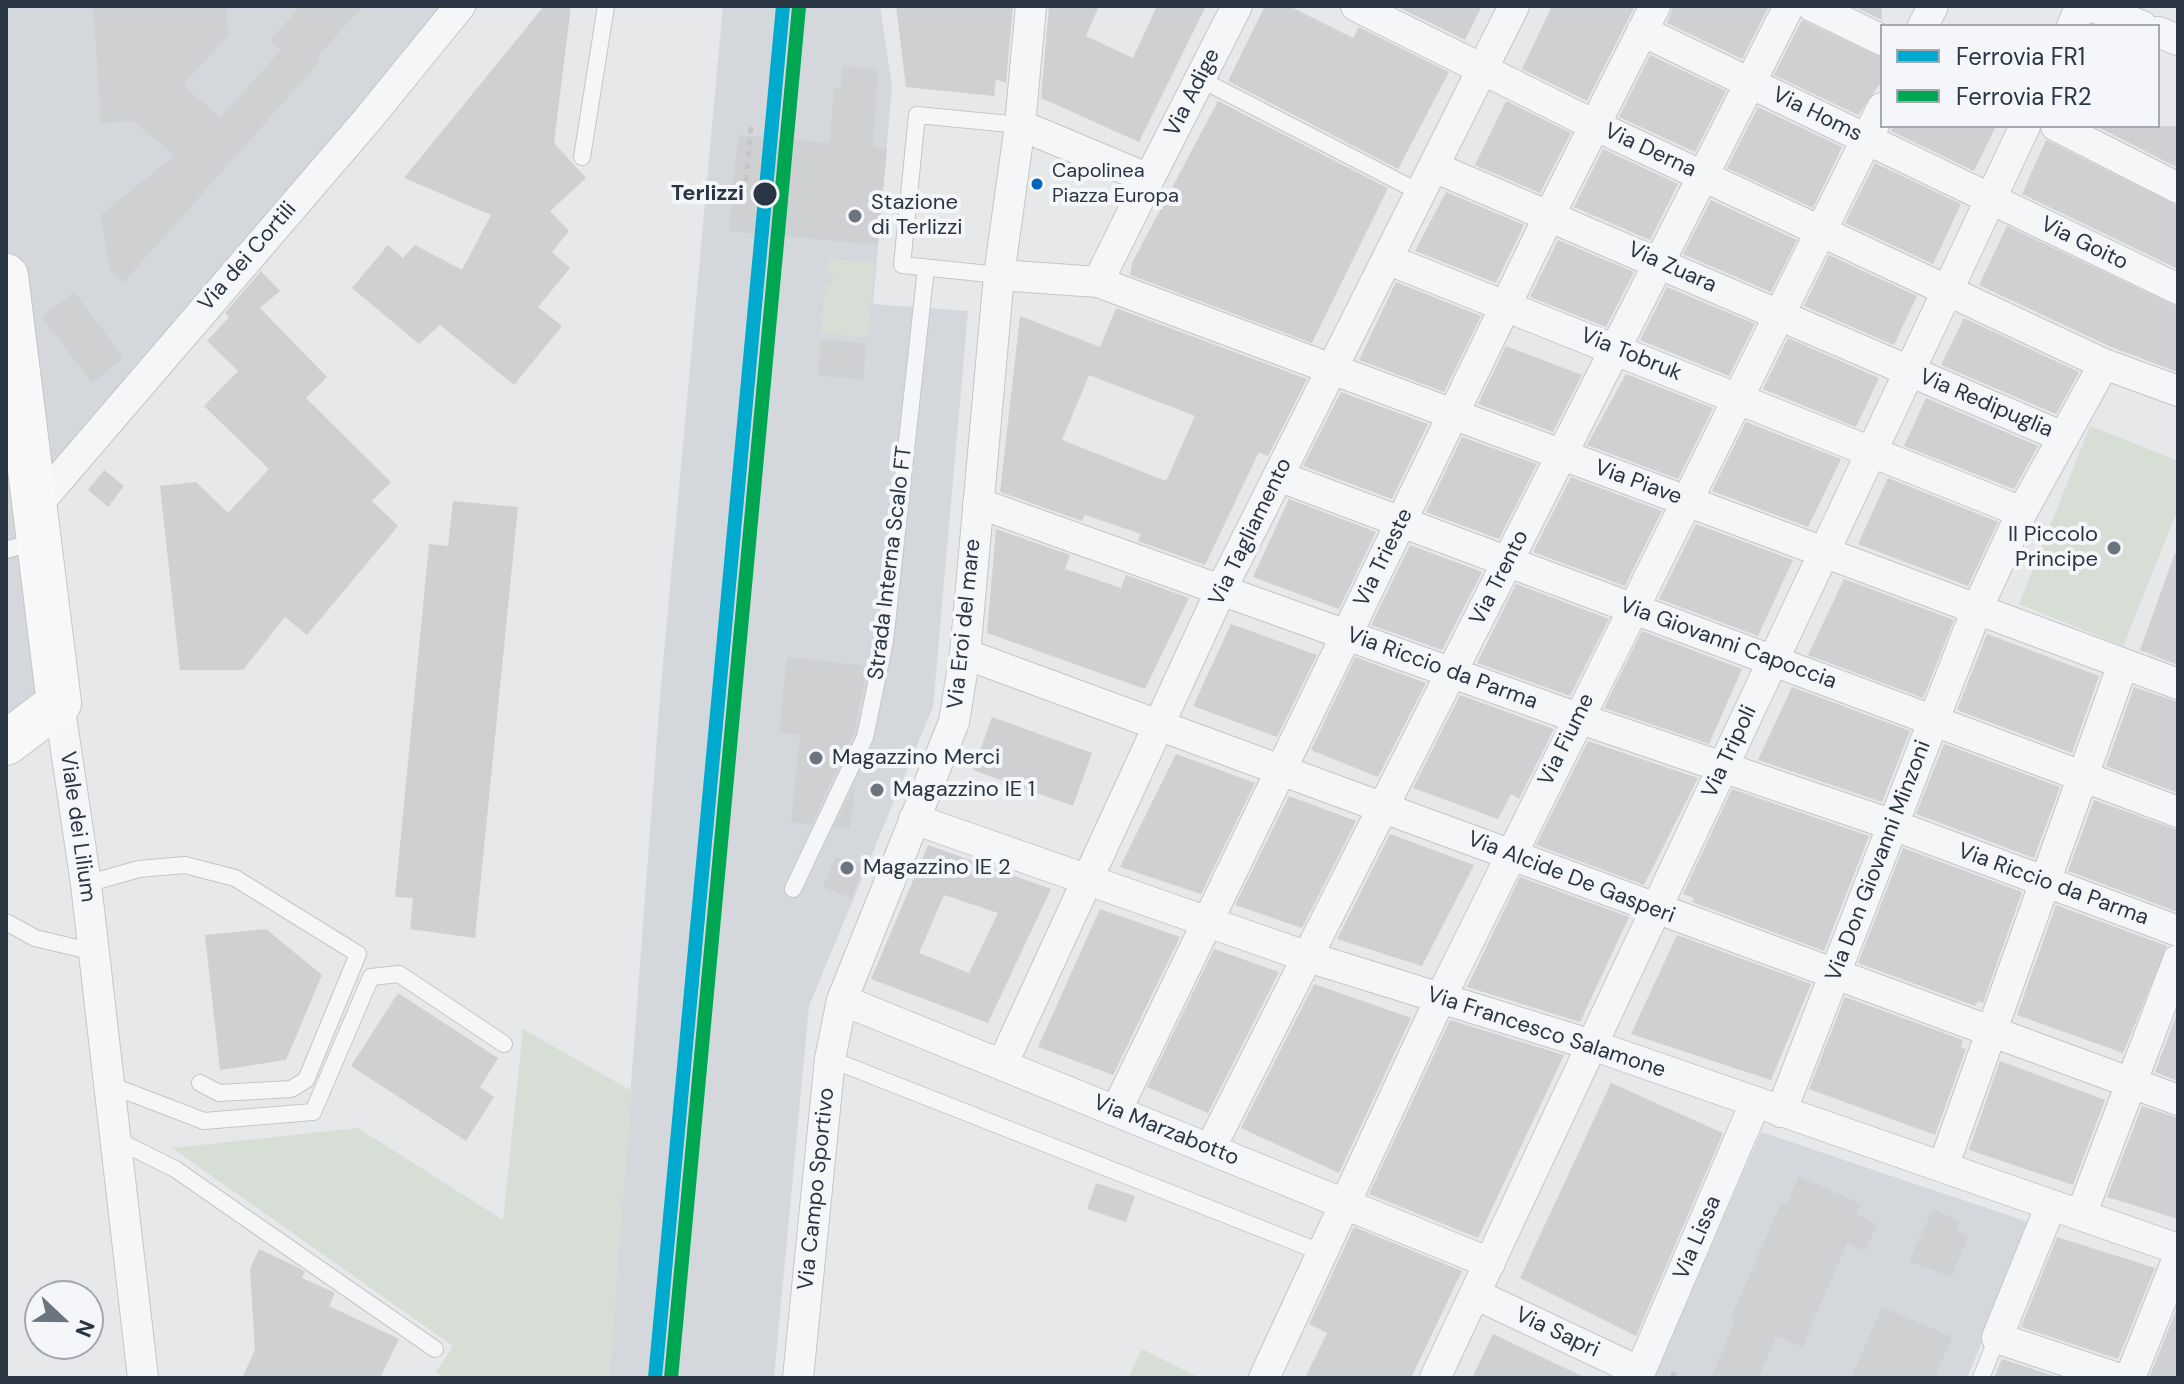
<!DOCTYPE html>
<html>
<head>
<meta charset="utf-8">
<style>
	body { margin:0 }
	#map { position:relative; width:2184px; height:1384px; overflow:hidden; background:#e6e8ea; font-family:"DM Sans",sans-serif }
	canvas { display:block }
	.frame { position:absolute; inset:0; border:8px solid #2b3644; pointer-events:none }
	.legend { position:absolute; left:1880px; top:24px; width:280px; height:104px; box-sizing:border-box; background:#f4f6f9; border:2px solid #a4a9b1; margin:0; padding:10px 14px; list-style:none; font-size:24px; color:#2b3644 }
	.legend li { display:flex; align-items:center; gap:16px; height:40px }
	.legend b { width:40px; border:2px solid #a4a9b1 }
	.north { position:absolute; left:24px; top:1280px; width:80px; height:80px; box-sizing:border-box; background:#f4f6f9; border:2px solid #a4a9b1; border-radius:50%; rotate:112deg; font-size:22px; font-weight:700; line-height:32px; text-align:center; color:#2b3644 }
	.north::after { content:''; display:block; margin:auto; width:28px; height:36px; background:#6c747e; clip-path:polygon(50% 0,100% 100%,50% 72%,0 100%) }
</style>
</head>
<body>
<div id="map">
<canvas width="2184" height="1384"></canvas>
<div class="frame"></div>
<ul class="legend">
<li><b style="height:10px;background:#00a9ce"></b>Ferrovia FR1</li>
<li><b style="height:10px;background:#00a651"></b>Ferrovia FR2</li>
</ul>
<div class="north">N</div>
</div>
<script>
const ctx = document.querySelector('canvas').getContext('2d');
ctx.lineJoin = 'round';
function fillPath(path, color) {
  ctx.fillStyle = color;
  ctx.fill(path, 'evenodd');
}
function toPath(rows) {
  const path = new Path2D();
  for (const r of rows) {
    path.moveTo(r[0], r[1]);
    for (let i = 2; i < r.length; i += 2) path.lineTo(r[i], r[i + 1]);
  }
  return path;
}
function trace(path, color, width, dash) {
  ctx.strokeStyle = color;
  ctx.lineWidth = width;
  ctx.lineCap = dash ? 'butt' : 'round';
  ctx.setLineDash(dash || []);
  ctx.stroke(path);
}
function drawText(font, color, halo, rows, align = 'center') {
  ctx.font = font + ' "DM Sans",sans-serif';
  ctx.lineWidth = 8;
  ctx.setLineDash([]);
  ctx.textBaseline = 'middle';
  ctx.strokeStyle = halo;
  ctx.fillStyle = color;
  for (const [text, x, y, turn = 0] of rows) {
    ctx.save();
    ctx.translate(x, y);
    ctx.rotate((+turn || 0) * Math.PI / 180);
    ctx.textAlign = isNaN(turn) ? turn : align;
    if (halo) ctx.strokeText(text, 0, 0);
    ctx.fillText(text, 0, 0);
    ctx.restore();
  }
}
const built = toPath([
	[6,6,460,6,36,507,59,703,6,743],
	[723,6,880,6,892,86,873,304,968,311,933,707,809,1006,774,1378,609,1378,660,697],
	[1761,1132,2031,1223,1967,1378,1654,1378]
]);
const green = toPath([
	[828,259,875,263,868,337,821,333,826,283,832,284,833,273,827,271],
	[2090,426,2178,461,2178,509,2123,646,2019,604],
	[523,1029,632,1091,609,1378,444,1378,436,1372,453,1346,172,1148,358,1128,503,1220],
	[1142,1349,1200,1378,1128,1378]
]);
const building = toPath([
	[93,6,226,6,228,35,183,85,220,118,281,50,270,40,301,6,363,6,317,57,321,60,123,283,110,270,101,215,175,155,133,121,101,123],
	[544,6,571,6,554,143,586,178,550,211,569,231,552,252,570,268,538,307,562,326,514,385,440,325,419,344,352,288,388,245,403,258,415,245,462,270,491,215,404,178],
	[896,6,1013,6,1006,83,996,79,994,96,906,87],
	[1049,6,1099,6,1086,36,1133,58,1157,6,1206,6,1139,142,1041,98],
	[1265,6,1289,6,1353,38,1359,27,1449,72,1398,169,1228,81],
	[1396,6,1482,6,1465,40],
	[1552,6,1635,6,1587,101,1522,69],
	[1673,6,1769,6,1742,59,1667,23],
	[1853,6,1882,6,1882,20],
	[1802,20,1882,58,1882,81,1858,115,1774,75],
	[1650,55,1726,91,1695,152,1619,117],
	[843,66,878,70,873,147,887,149,878,245,729,231,738,135,830,143,834,88,841,88],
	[1218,101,1388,188,1312,343,1130,275,1132,263],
	[1506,101,1571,133,1540,193,1475,165],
	[1758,107,1842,147,1813,208,1727,168],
	[1893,126,1996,126,1974,171,1891,131],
	[2096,126,2178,126,2178,168],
	[2046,140,2178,206,2178,269,2022,194],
	[1603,149,1678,184,1650,240,1574,207],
	[1875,163,1961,204,1933,264,1845,223],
	[1446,192,1524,225,1496,283,1415,251],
	[1711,200,1797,240,1771,292,1683,254],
	[2007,226,2178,307,2178,372,2111,347,1979,285],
	[1558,240,1634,272,1606,327,1530,297],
	[1829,255,1917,296,1894,345,1804,306],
	[261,271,280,291,260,308,327,377,306,398,391,482,372,501,398,526,307,635,285,617,243,670,180,670,160,486,196,482,228,513,269,469,204,406,238,371,207,341,229,317,225,313],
	[1396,282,1481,316,1444,392,1359,360],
	[1667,287,1755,324,1729,376,1640,340],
	[74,292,124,358,92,383,42,317],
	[1116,308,1307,379,1268,456,1259,452,1205,565,1138,541,1141,534,1085,515,1082,521,1000,492,1020,316,1100,347],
	[1089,375,1195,416,1166,481,1062,440],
	[1964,318,2079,372,2056,414,1941,365],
	[1788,338,1879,378,1856,427,1763,389],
	[821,340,866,343,863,379,818,376],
	[1506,346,1582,375,1553,432,1478,404],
	[1626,374,1713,408,1678,479,1587,445],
	[1341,392,1428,424,1392,499,1303,466],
	[1926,398,2038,446,2014,489,1904,446],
	[1746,422,1841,459,1808,527,1712,491],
	[1462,437,1537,464,1499,539,1426,512],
	[104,470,124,486,108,507,88,490],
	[1571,477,1662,511,1625,586,1533,552],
	[1888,478,1998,522,1968,586,1858,544],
	[1289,499,1376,532,1339,609,1253,577],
	[453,501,518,507,475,938,410,929,413,898,395,897,429,544,448,546],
	[1696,524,1793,560,1758,636,1659,599],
	[996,529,1070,555,1065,569,1121,588,1126,575,1189,598,1145,689,987,633],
	[1410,545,1482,572,1442,650,1371,625],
	[2175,553,2178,554,2178,665,2140,650],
	[1844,579,1954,620,1923,698,1808,655],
	[1516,584,1609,619,1570,696,1477,663],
	[1231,624,1317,655,1277,737,1193,706],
	[1642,631,1742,669,1709,744,1604,708],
	[1987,634,2099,676,2072,753,1957,710],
	[787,657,867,666,854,733,811,825,791,822,800,735,779,733],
	[1355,657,1426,683,1378,777,1311,750],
	[1792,687,1910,731,1882,802,1758,760],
	[2134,687,2178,702,2178,793,2106,766],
	[1460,695,1554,729,1519,799,1511,794,1498,819,1413,788],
	[992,717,1092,753,1073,806,973,770],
	[1588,741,1698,778,1644,885,1536,845],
	[1944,744,2060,787,2034,858,1916,814],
	[1176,754,1255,783,1201,894,1120,867],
	[855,784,850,829,834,827],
	[1732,789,1869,836,1824,951,1692,902,1694,898,1683,894],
	[1289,796,1356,821,1302,928,1235,905],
	[2094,800,2178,830,2178,912,2068,871],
	[1390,834,1474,865,1422,966,1337,939],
	[928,845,1051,889,988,1023,871,979],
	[944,895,998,913,969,973,919,953],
	[1903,848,2022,892,1983,1003,1978,1001,1975,1006,1858,963],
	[835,857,865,864,851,898,823,887],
	[1520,877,1629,917,1580,1022,1467,987],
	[2056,905,2167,946,2123,1053,2017,1015],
	[1100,909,1180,937,1113,1075,1038,1047],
	[266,929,322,975,286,1060,220,1070,205,935],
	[1677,935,1811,984,1771,1080,1631,1034],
	[1214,949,1279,972,1208,1113,1147,1087],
	[1314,984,1411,1018,1339,1173,1241,1128],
	[398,993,498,1058,480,1087,494,1097,466,1141,351,1066],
	[1845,997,1963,1040,1961,1047,1966,1049,1935,1135,1809,1089],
	[2178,1011,2178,1081,2155,1072],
	[1450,1020,1564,1055,1478,1238,1369,1194],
	[2000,1061,2105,1100,2073,1185,1969,1150],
	[1611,1083,1723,1133,1636,1336,1520,1278],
	[2142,1106,2178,1118,2178,1219,2107,1197],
	[1799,1176,1861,1204,1856,1214,1877,1224,1865,1251,1847,1243,1802,1347,1777,1336,1758,1378,1711,1378,1735,1322,1730,1320,1781,1203,1786,1205],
	[1096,1183,1135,1196,1126,1222,1087,1209],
	[1933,1209,1960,1221,1956,1230,1969,1236,1951,1277,1909,1261],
	[1354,1227,1462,1271,1411,1378,1305,1378,1327,1333,1309,1324],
	[2057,1237,2155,1268,2118,1359,2021,1327],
	[259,1249,301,1269,305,1272,302,1278,335,1293,329,1306,399,1339,380,1378,242,1378,255,1350,250,1269],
	[2178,1306,2178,1378,2149,1378],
	[1882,1307,1952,1337,1934,1378,1851,1378],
	[1493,1334,1586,1378,1472,1378],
	[2002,1359,2060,1378,1994,1378]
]);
const path = toPath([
	[745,193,751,125],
	[1671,1373,1682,1378]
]);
const lane = toPath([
	[1200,79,1421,193],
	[582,157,606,6],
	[999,275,902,265,917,115,1020,125],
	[6,550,35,542],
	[86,884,139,869,185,865,235,878,358,954,306,1080,291,1089,219,1093,200,1083],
	[793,889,865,737,885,641,926,268],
	[6,922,35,938,94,952],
	[830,1059,1323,1253],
	[110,1085,204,1121,313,1112,371,977,399,974,504,1044],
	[117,1140,175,1169,435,1349],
	[1981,1378,1997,1338]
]);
const street = toPath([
	[1356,6,1594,125,2104,364,2178,391],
	[1812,6,1882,40],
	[2091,6,2142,26],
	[1923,26,1933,6],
	[2072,26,2081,6],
	[1642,31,2178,289],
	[2158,32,2178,40],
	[2056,126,2178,188],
	[1434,167,2063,437],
	[1149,179,1237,6],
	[1389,260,2022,512],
	[999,275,1098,282,1149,179,1020,125],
	[1098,282,2178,684],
	[1278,476,2178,812],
	[978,503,1578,718,1893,825,2178,931],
	[35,507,368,119,460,6],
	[965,654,2178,1100],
	[59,703,86,884,143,1378],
	[914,819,1308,957,1592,1045,2178,1249],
	[842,1000,1490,1263],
	[1002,1065,1221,590,1514,6],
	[1116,1111,1550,214,1655,6],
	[1781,1112,1977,609,2022,512,2104,364],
	[1210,1149,1789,6],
	[1943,1167,2123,664],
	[2051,1205,1997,1338,2117,1378],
	[2081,1215,2178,960],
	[1475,1294,1640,1372,1755,1103],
	[798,1378,830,1059,842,1000,954,722,965,654,999,275,1020,125,1031,6],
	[1264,1378,1440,999,1882,108],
	[1435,1378,2025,126],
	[2130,1378,2178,1258]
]);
const secondary = toPath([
	[6,276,59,703,6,743]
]);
const rail1 = toPath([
	[655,1378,783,6]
]);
const rail2 = toPath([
	[671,1378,799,7]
]);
const markers = [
	[1037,184,7,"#0065bd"],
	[765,194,13,"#2b3644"],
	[855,216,8,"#6c747e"],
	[2114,548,8,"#6c747e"],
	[816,758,8,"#6c747e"],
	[877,790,8,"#6c747e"],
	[847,868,8,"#6c747e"]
];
const busNames = [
	["Capolinea",1052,172],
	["Piazza Europa",1052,197]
];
const streetNames = [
	["Via Adige",1193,93,-63],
	["Via Homs",1817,115,26],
	["Via Derna",1650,151,25],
	["Via Goito",2084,244,26],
	["Via dei Cortili",248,257,-49],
	["Via Zuara",1672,268,24],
	["Via Tobruk",1631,355,22],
	["Via Redipuglia",1986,404,23],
	["Via Piave",1638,483,20],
	["Via Tagliamento",1251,532,-64],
	["Via Trieste",1384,558,-64],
	["Strada Interna Scalo FT",891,563,-83],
	["Via Trento",1500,578,-63],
	["Via Eroi del mare",965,624,-84],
	["Via Giovanni Capoccia",1728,644,20],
	["Via Riccio da Parma",1442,669,20],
	["Via Fiume",1567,740,-64],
	["Via Tripoli",1730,752,-65],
	["Viale dei Lilium",77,827,82],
	["Via Don Giovanni Minzoni",1879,861,-69],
	["Via Alcide De Gasperi",1571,878,21],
	["Via Riccio da Parma",2053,885,20],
	["Via Francesco Salamone",1546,1033,18],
	["Via Marzabotto",1166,1131,22],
	["Via Campo Sportivo",817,1189,-84],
	["Via Lissa",1698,1238,-67],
	["Via Sapri",1557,1333,25]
];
const stopNames = [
	["Terlizzi",744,194]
];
const poiNames = [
	["Stazione",871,203],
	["di Terlizzi",871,228],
	["Il Piccolo",2098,535,"right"],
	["Principe",2098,560,"right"],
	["Magazzino Merci",832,758],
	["Magazzino IE 1",893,790],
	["Magazzino IE 2",863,868]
];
fillPath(built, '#d4d8dd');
fillPath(green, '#d7ded6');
fillPath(building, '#ced0d2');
trace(lane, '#c4c6c8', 18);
trace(street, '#c4c6c8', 32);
trace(secondary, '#c4c6c8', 46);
trace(path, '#c4c6c9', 5, [6, 6]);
trace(lane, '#f5f6f7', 16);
trace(street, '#f5f6f7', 30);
trace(secondary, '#f8f8f8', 44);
trace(rail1, '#00a9ce', 14);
trace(rail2, '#00a651', 14);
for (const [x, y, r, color] of markers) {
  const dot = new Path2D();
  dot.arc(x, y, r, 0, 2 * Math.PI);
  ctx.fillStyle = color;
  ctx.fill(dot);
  trace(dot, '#f4f6f9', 3);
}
drawText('20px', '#2b3644', '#f4f6f9', busNames, 'left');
drawText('22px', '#2b3644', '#f4f6f9', streetNames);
drawText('bold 22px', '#2b3644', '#f4f6f9', stopNames, 'right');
drawText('22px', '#2b3644', '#f4f6f9', poiNames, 'left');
</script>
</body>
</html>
